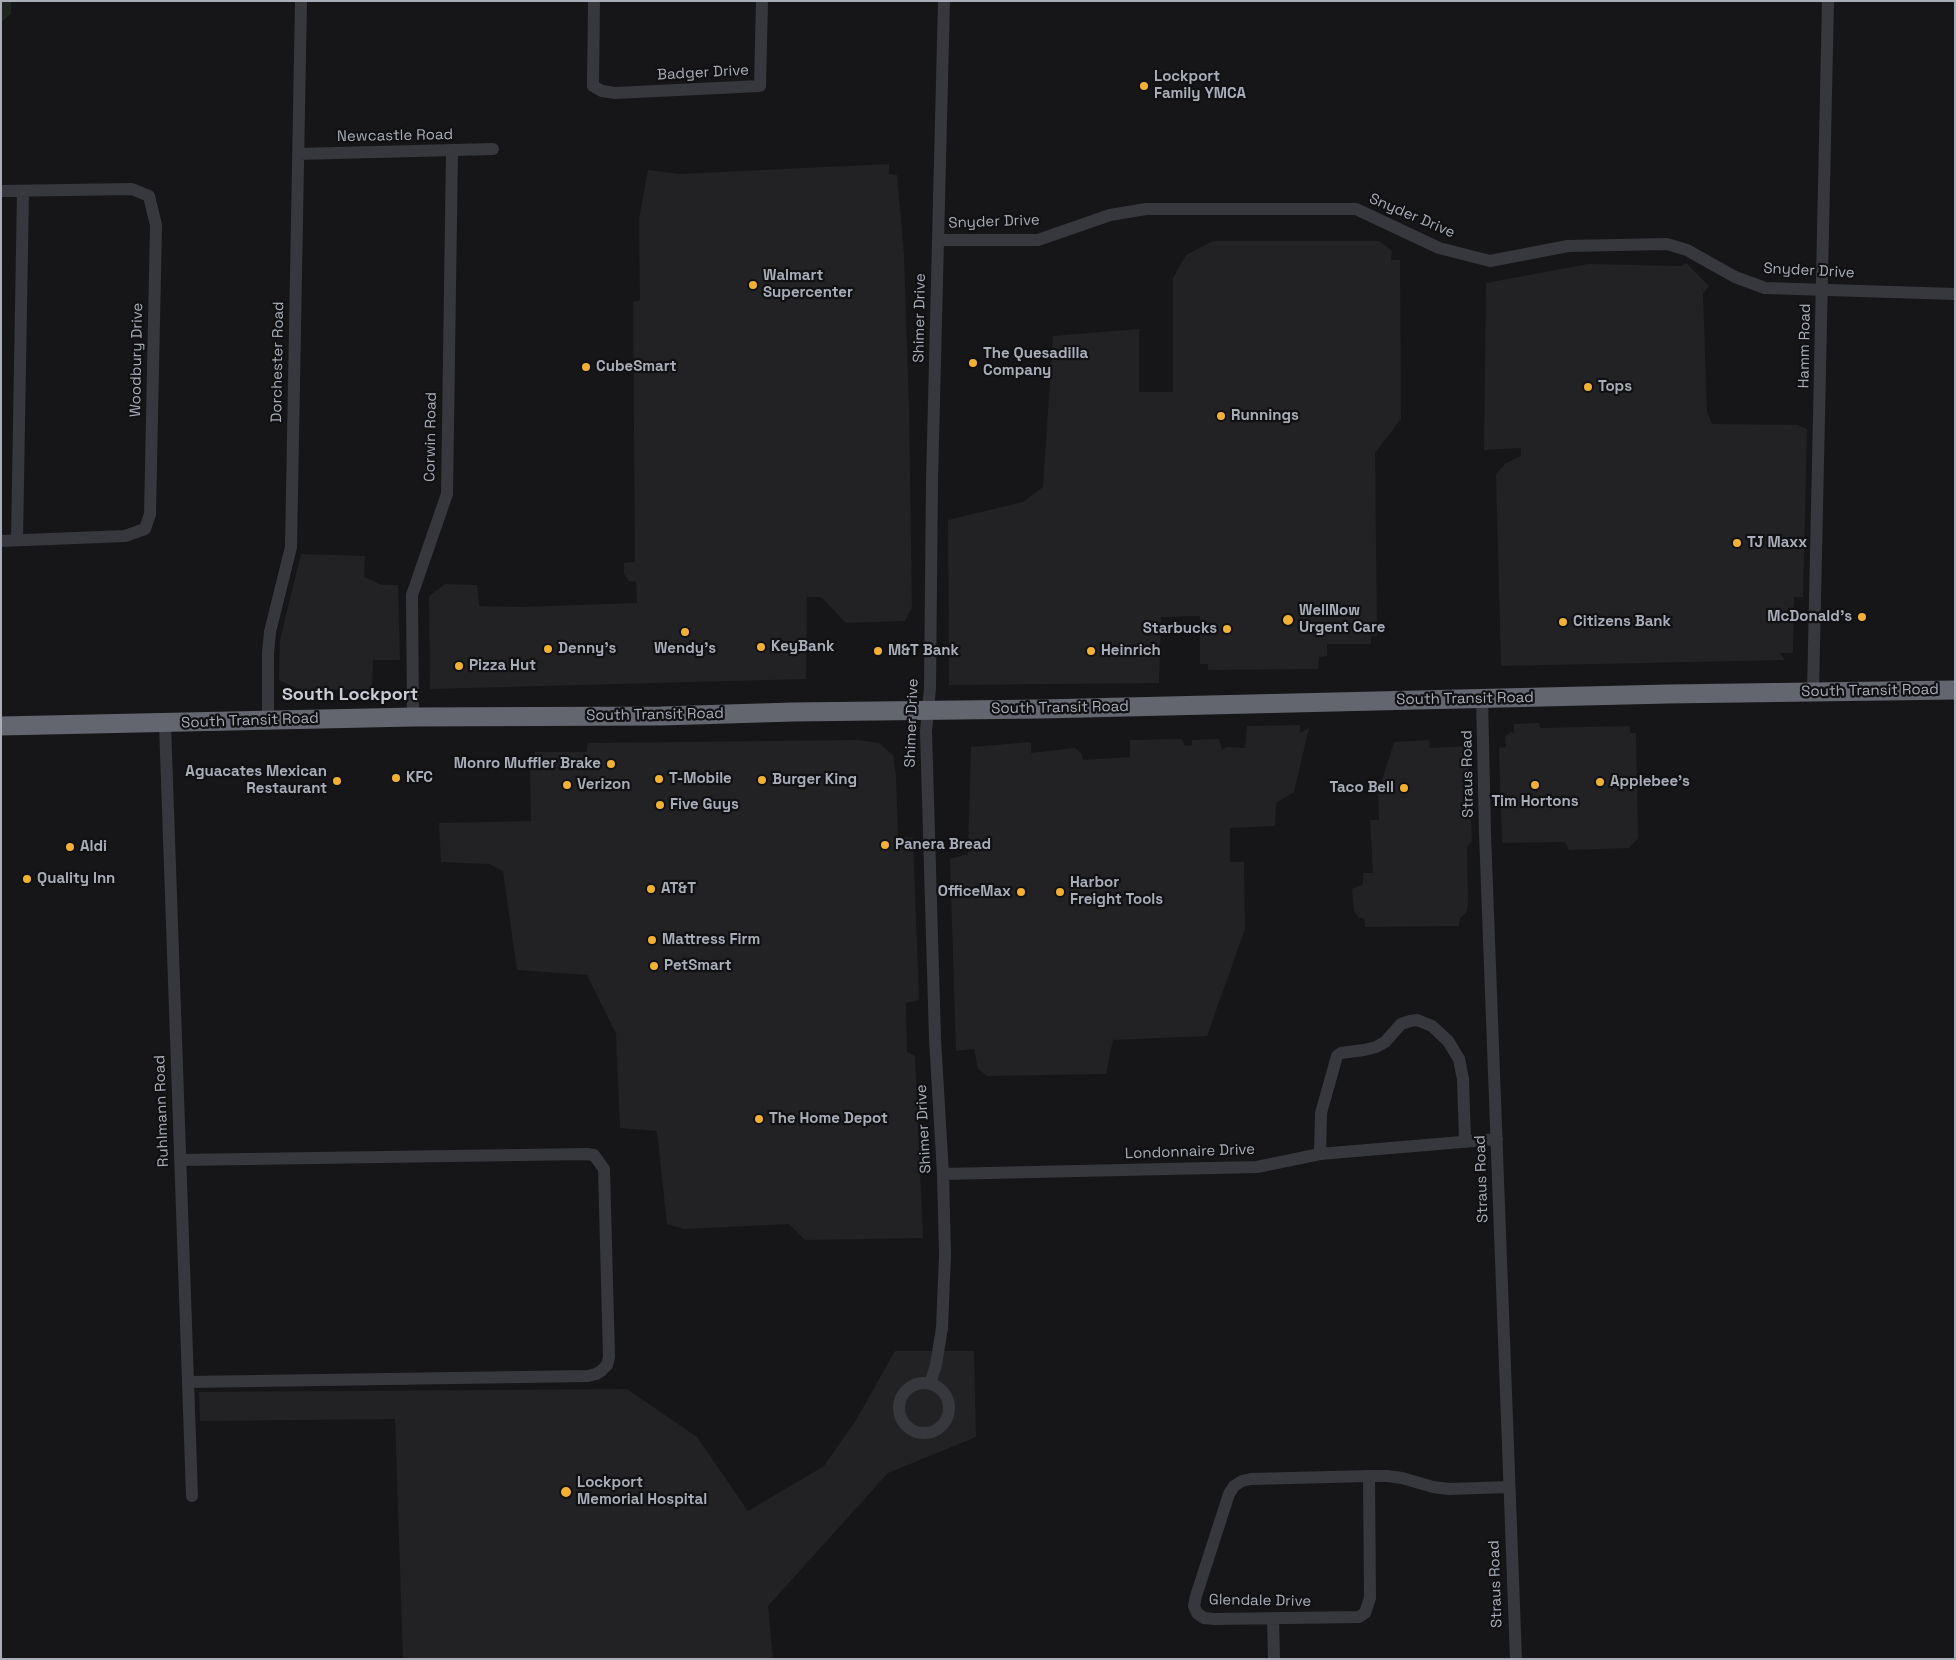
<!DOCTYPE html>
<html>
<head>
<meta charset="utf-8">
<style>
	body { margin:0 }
	#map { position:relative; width:1956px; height:1660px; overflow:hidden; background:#161618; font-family:"Space Grotesk",sans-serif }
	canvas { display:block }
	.frame { position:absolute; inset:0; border:2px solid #a8adb8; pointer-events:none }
</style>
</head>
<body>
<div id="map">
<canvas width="1956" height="1660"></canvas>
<div class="frame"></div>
</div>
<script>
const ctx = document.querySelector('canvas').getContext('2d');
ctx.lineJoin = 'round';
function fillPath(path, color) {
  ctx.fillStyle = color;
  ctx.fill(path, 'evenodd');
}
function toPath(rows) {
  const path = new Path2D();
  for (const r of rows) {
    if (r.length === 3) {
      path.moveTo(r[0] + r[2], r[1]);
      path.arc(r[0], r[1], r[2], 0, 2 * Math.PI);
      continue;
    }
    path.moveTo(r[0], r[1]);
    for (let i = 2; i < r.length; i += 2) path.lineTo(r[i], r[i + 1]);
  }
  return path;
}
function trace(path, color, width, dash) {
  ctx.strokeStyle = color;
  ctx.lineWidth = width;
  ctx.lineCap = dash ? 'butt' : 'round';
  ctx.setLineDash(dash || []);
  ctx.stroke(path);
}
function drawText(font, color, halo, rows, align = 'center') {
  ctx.font = font + ' "Space Grotesk",sans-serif';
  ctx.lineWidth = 4.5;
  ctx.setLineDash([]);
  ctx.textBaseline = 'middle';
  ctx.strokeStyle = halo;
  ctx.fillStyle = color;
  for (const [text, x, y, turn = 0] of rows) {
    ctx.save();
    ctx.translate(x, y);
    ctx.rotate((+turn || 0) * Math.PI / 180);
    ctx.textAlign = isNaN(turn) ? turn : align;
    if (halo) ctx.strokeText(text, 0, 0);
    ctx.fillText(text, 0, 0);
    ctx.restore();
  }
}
const built = toPath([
	[889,164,889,174,897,175,904,255,909,409,912,607,905,621,846,623,821,597,807,597,806,679,430,689,429,596,445,584,477,585,479,606,518,607,637,603,636,582,629,581,624,574,624,563,635,562,633,302,640,300,639,219,648,170,680,174],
	[1213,241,1379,241,1392,251,1391,260,1400,260,1401,419,1375,453,1377,636,1371,636,1371,644,1327,644,1327,656,1319,657,1318,669,1208,670,1208,664,1200,664,1200,616,1161,617,1159,683,949,685,948,520,1023,502,1043,487,1053,336,1139,329,1139,392,1173,392,1173,278,1186,255],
	[1686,263,1709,286,1703,294,1707,411,1712,424,1797,425,1807,429,1803,597,1794,597,1793,653,1780,653,1785,660,1501,666,1496,474,1506,463,1521,456,1521,448,1484,450,1486,283,1588,264,1682,266],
	[301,554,365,556,364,577,382,585,398,585,400,660,373,660,372,689,300,690,279,680,280,640],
	[1539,723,1540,728,1630,726,1630,733,1636,733,1638,838,1629,848,1569,850,1565,842,1502,843,1499,748,1506,747,1505,737,1510,732,1514,733,1514,724],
	[1300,725,1300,733,1309,728,1294,792,1276,803,1275,826,1230,828,1230,862,1244,862,1245,929,1207,1036,1113,1040,1106,1074,987,1076,978,1069,974,1049,956,1051,950,859,968,854,971,747,1031,742,1031,753,1075,748,1082,754,1083,760,1130,757,1130,740,1182,739,1185,746,1192,745,1192,740,1219,739,1222,749,1227,747,1245,748,1247,726],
	[858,740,879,743,893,755,896,776,898,836,913,838,919,1000,906,1003,907,1052,915,1056,923,1238,805,1240,789,1224,684,1229,667,1224,657,1131,620,1128,616,1034,587,975,517,970,503,871,489,864,441,862,439,823,531,821,530,769,535,767,535,752,587,752,588,743],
	[1429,740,1430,748,1468,746,1472,842,1467,847,1468,905,1466,913,1460,918,1459,926,1365,927,1364,919,1358,917,1354,911,1352,889,1363,884,1363,873,1373,873,1370,820,1379,820,1378,793,1394,742],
	[895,1351,974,1351,976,1437,888,1473,768,1606,773,1659,403,1659,395,1419,200,1421,199,1392,627,1389,697,1437,748,1511,824,1466,856,1420]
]);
const green = toPath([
	[1,1,11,1,11,14,1,22]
]);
const minor = toPath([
	[594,1,593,86,602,91,615,93,760,86,762,1],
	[298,154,493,149],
	[1,191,132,189,149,196,156,225,150,514,145,529,125,536,1,541],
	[938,240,1038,240,1110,215,1146,209,1356,209,1439,248,1490,261,1568,246,1667,244,1687,250,1735,277,1765,288,1955,294],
	[17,540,23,191],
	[1813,692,1828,1],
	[1482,698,1485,833,1516,1659],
	[413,717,412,595,447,494,452,151],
	[268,720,268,653,270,632,291,547,301,1],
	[165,724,192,1496],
	[1320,1154,1321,1113,1337,1056,1341,1053,1364,1050,1376,1047,1385,1042,1401,1024,1410,1021,1417,1020,1432,1026,1448,1041,1459,1059,1463,1079,1465,1141],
	[180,1160,587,1154,594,1155,604,1169,609,1357,607,1365,601,1371,596,1374,588,1376,188,1382],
	[943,1174,1257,1167,1320,1154,1497,1139],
	[924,1408,25],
	[930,1384,936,1365,942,1328,945,1255,943,1174,935,1039,926,731,930,688,932,481,944,1],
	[1369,1476,1370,1598,1365,1613,1359,1617,1214,1619,1204,1618,1197,1613,1194,1606,1196,1596,1229,1494,1234,1486,1242,1481,1251,1479,1369,1476,1387,1476,1402,1478,1433,1487,1449,1489,1509,1487],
	[1273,1618,1274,1659]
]);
const highway = toPath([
	[1,726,413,717,661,716,793,712,1042,709,1668,694,1955,690]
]);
const markers = [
	[1144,86,5,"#f2b134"],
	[753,285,5,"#f2b134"],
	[973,363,5,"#f2b134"],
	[586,367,5,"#f2b134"],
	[1588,387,5,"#f2b134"],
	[1221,416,5,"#f2b134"],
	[1737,543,5,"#f2b134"],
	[1862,617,5,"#f2b134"],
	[1288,620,6,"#f2b134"],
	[1563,622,5,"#f2b134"],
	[1227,629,5,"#f2b134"],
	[685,632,5,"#f2b134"],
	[761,647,5,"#f2b134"],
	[548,649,5,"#f2b134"],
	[878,651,5,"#f2b134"],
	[1091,651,5,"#f2b134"],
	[459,666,5,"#f2b134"],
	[611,764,5,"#f2b134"],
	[396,778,5,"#f2b134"],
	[659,779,5,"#f2b134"],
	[762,780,5,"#f2b134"],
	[337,781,5,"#f2b134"],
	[1600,782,5,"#f2b134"],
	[567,785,5,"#f2b134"],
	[1535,785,5,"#f2b134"],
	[1404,788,5,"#f2b134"],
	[660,805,5,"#f2b134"],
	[885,845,5,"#f2b134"],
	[70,847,5,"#f2b134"],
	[27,879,5,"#f2b134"],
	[651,889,5,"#f2b134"],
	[1021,892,5,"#f2b134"],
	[1060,892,5,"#f2b134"],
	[652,940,5,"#f2b134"],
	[654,966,5,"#f2b134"],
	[759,1119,5,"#f2b134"],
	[566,1492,6,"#f2b134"]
];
const streetNames = [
	["Badger Drive",703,73,-3],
	["Newcastle Road",395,136,-1],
	["Snyder Drive",1412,216,23],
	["Snyder Drive",994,222,-2],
	["Snyder Drive",1809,271,3],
	["Shimer Drive",920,318,-89],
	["Hamm Road",1805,346,-89],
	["Woodbury Drive",137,360,-89],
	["Dorchester Road",278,362,-89],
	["Corwin Road",431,437,-89],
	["South Transit Road",1870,691,-1],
	["South Transit Road",1465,699,-1],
	["South Transit Road",1060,708,-1],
	["South Transit Road",655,715,-1],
	["South Transit Road",250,721,-2],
	["Shimer Drive",912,723,-88],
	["Straus Road",1468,774,-91],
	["Ruhlmann Road",162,1111,-92],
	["Shimer Drive",924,1129,-93],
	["Londonnaire Drive",1190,1152,-2],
	["Straus Road",1482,1179,-92],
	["Straus Road",1496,1584,-92],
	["Glendale Drive",1260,1601,1]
];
const poiNames = [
	["Lockport",1154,77],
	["Family YMCA",1154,94],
	["Walmart",763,276],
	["Supercenter",763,293],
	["The Quesadilla",983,354],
	["Company",983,371],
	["CubeSmart",596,367],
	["Tops",1598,387],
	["Runnings",1231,416],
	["TJ Maxx",1747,543],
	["WellNow",1299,611],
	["Urgent Care",1299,628],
	["McDonald's",1852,617,"right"],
	["Citizens Bank",1573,622],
	["Starbucks",1217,629,"right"],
	["KeyBank",771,647],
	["Denny's",558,649],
	["Wendy's",685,649,"center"],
	["M&T Bank",888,651],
	["Heinrich",1101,651],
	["Pizza Hut",469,666],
	["Monro Muffler Brake",601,764,"right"],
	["Aguacates Mexican",327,772,"right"],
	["Restaurant",327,789,"right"],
	["KFC",406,778],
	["T-Mobile",669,779],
	["Burger King",772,780],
	["Applebee's",1610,782],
	["Verizon",577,785],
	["Taco Bell",1394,788,"right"],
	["Tim Hortons",1535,802,"center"],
	["Five Guys",670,805],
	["Panera Bread",895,845],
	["Aldi",80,847],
	["Quality Inn",37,879],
	["Harbor",1070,883],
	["Freight Tools",1070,900],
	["AT&T",661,889],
	["OfficeMax",1011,892,"right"],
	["Mattress Firm",662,940],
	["PetSmart",664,966],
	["The Home Depot",769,1119],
	["Lockport",577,1483],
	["Memorial Hospital",577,1500]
];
const quarterNames = [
	["South Lockport",350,695]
];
fillPath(built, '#222225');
fillPath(green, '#1e261f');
trace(minor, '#37383d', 12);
trace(highway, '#63666e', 19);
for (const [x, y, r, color] of markers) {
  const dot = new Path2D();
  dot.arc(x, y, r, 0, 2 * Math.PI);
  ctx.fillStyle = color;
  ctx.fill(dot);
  trace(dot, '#111113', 2);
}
drawText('15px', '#a8adb8', '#111113', streetNames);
drawText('bold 15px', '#a8adb8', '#111113', poiNames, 'left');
drawText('bold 18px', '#c9ccd4', '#111113', quarterNames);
</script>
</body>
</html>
